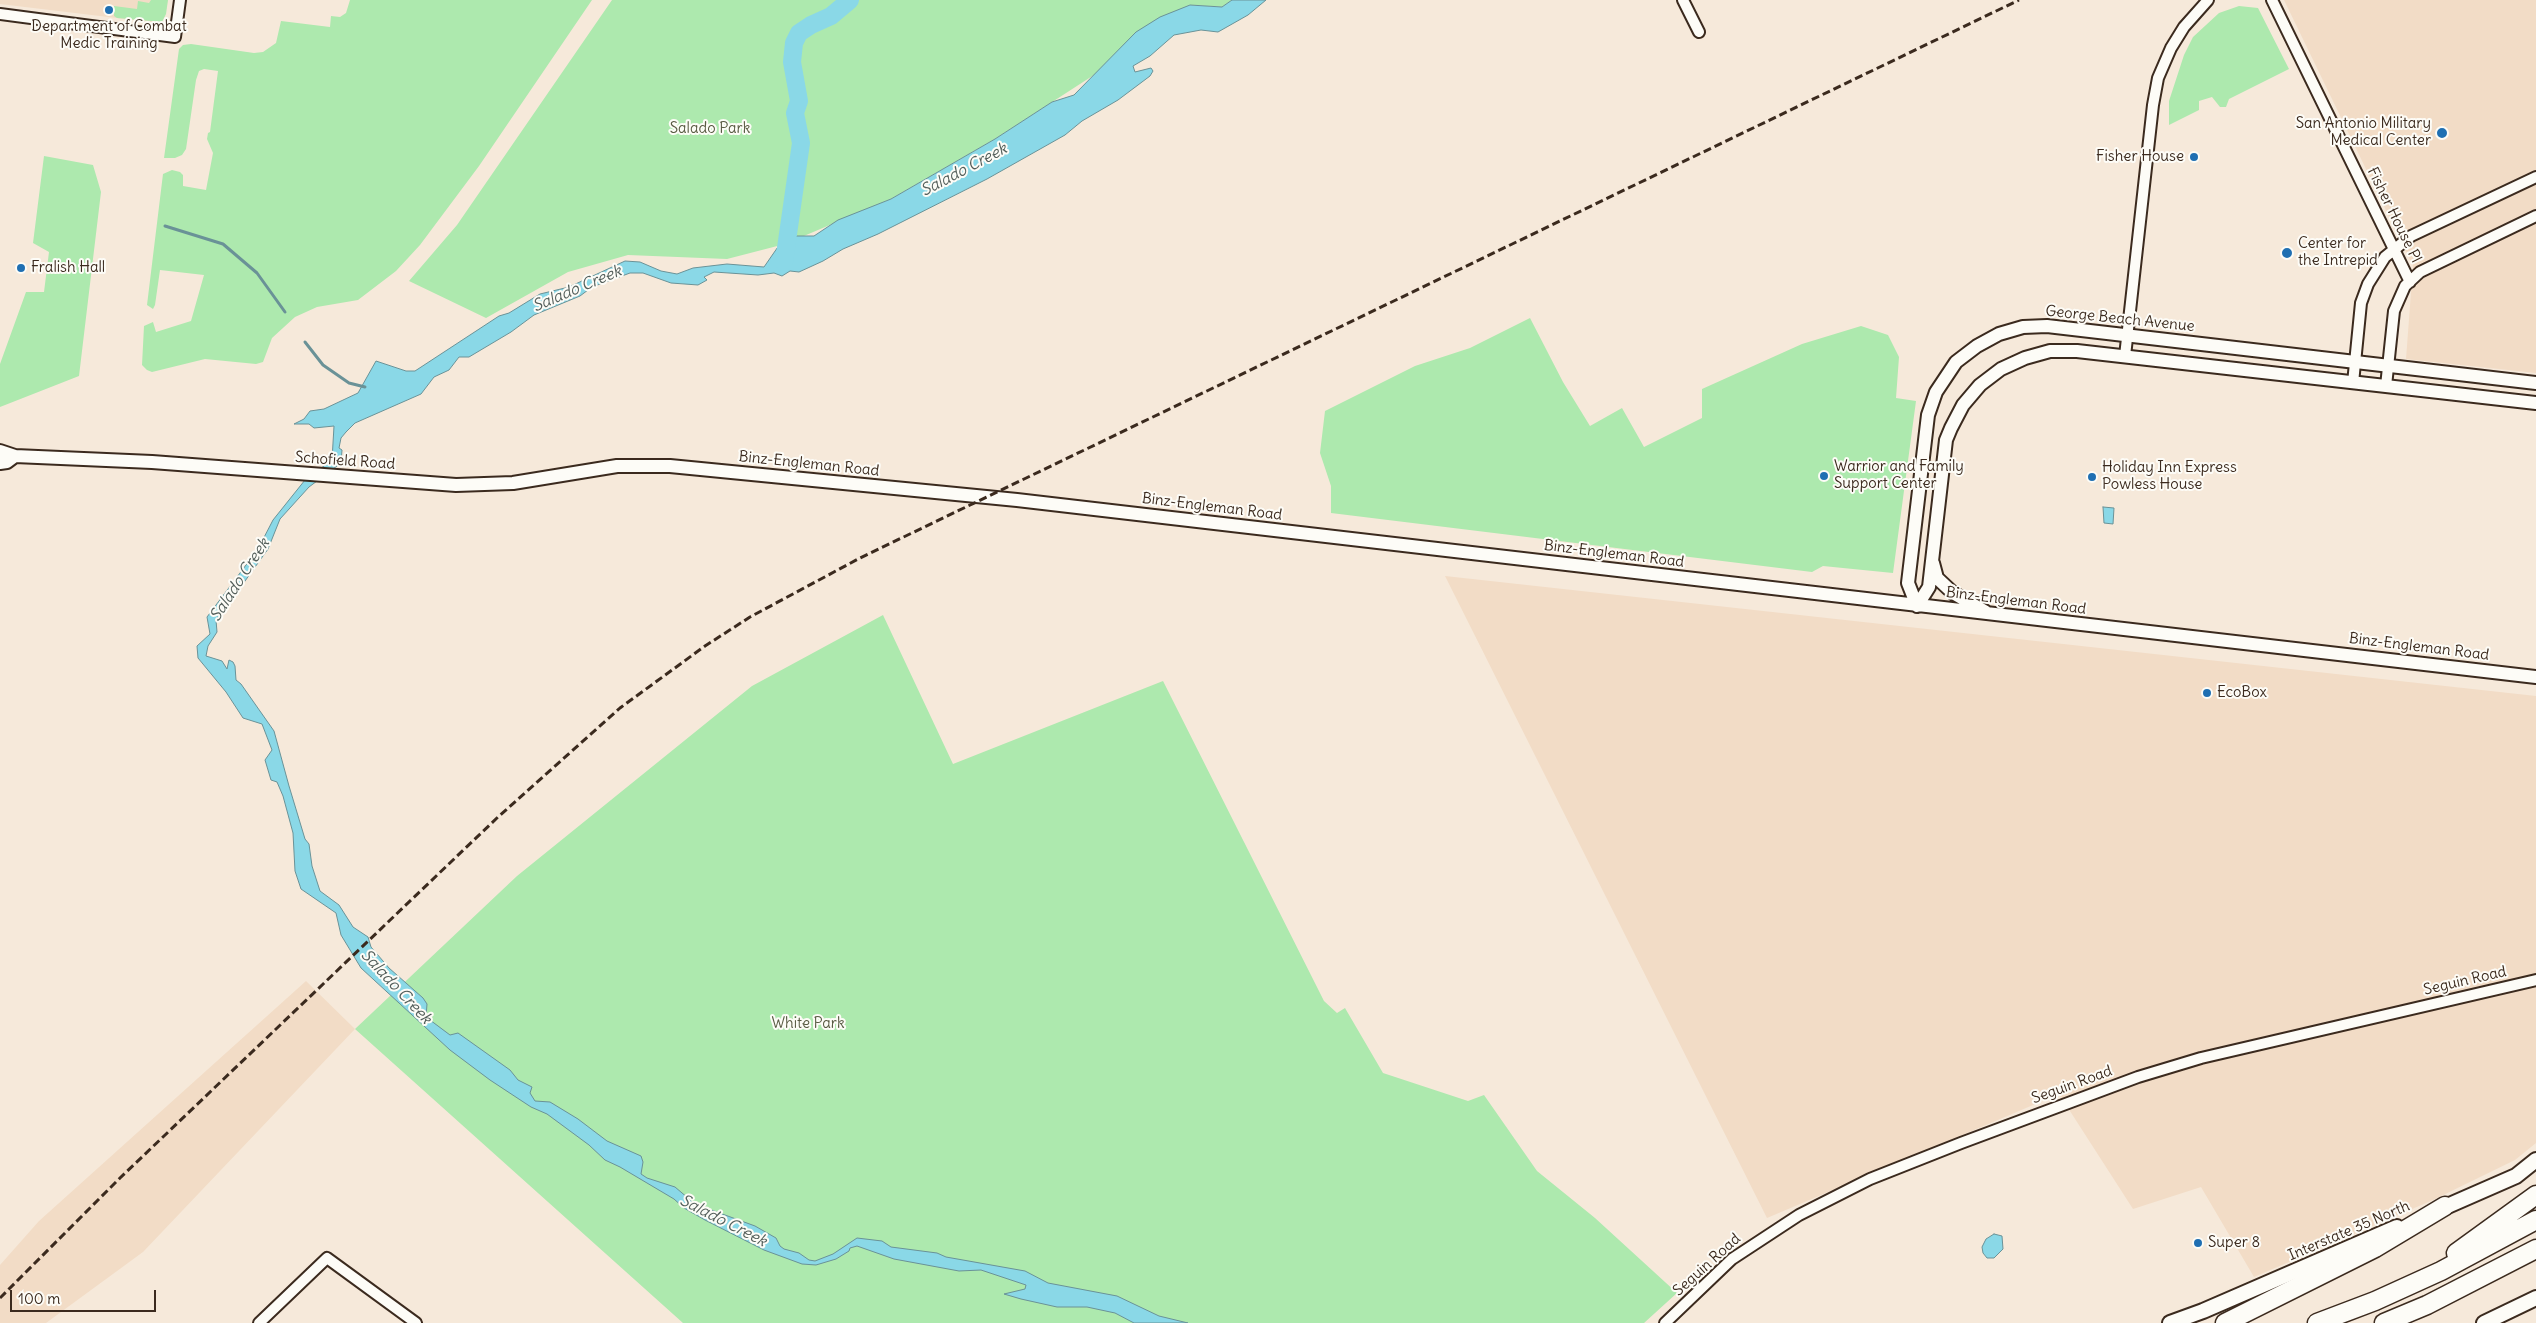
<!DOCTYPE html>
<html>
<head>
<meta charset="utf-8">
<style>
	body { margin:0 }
	#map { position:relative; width:2536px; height:1323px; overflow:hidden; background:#f6e9da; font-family:Delius,sans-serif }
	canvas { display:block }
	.scale { position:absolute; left:10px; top:1290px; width:146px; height:22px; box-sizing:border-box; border:2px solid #3b2a1e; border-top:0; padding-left:6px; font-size:15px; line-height:18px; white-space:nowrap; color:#3b2a1e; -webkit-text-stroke:4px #fdfcf7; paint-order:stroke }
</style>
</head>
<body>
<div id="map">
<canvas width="2536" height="1323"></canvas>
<div class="scale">100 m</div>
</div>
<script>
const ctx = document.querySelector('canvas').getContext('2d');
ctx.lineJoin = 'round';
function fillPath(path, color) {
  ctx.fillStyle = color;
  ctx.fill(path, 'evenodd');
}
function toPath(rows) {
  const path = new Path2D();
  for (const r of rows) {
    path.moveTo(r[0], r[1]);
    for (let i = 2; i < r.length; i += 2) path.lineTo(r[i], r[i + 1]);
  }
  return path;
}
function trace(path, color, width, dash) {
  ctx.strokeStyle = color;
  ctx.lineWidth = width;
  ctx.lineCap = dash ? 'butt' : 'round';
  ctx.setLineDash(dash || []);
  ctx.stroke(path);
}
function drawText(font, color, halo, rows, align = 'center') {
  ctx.font = font + ' Delius,sans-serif';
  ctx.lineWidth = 4;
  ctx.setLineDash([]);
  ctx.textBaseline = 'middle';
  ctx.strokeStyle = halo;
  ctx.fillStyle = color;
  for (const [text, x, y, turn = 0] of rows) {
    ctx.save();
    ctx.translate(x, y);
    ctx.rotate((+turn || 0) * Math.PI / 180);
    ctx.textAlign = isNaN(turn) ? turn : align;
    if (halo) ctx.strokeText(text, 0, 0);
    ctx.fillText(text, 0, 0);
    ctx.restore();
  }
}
const built = toPath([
	[0,0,168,0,164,19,158,23,0,4],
	[2284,0,2536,0,2536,373,2406,359,2413,266],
	[1445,576,2536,696,2536,1143,2515,1160,2433,1200,2254,1277,2201,1187,2133,1209,2059,1094,1767,1218],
	[306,981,355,1029,143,1252,46,1323,0,1323,0,1265,39,1221]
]);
const green = toPath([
	[151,0,168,0,166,14,162,22,117,18,114,16,114,6,137,9,138,1,149,3],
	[350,0,592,0,479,166,420,245,396,271,358,300,317,307,295,317,272,338,263,362,256,364,205,359,152,372,147,370,142,365,144,326,153,322,156,332,191,321,204,275,160,270,155,305,153,309,147,305,163,174,172,170,180,172,183,175,183,186,206,190,213,153,207,139,208,133,210,132,218,71,204,69,199,71,196,80,186,149,182,155,175,158,164,158,179,49,183,45,191,44,254,53,263,52,276,43,281,21,330,27,331,16,340,17,346,13],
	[612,0,1232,0,1222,7,1190,5,1121,48,1097,73,995,139,891,199,785,244,727,259,628,255,568,272,486,318,409,281,457,225],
	[2239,6,2258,8,2289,69,2229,99,2226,107,2220,107,2212,97,2199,101,2199,110,2169,125,2169,101,2184,55,2193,37,2219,13],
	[44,156,93,165,101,192,79,376,0,407,0,364,26,292,44,292,49,252,33,243],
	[1530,318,1563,382,1590,426,1622,408,1644,447,1702,418,1702,389,1802,344,1861,326,1888,335,1899,357,1896,398,1916,401,1893,573,1823,566,1812,572,1331,513,1331,486,1320,453,1325,411,1415,366,1470,348],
	[883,615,953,764,1163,681,1324,1001,1337,1013,1345,1008,1383,1073,1468,1101,1484,1095,1537,1171,1595,1218,1677,1293,1644,1323,683,1323,355,1029,517,876,752,686]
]);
const water = toPath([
	[1232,0,1266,0,1248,15,1218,32,1201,30,1174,35,1150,56,1133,66,1135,72,1151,68,1153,71,1150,76,1118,100,1082,121,1065,135,987,179,878,234,843,249,823,261,799,272,790,271,782,276,774,273,758,275,714,272,704,277,707,280,698,285,671,283,643,273,630,273,592,287,580,296,534,315,511,332,469,357,459,357,449,370,434,377,421,394,355,423,346,432,341,438,339,448,342,450,341,463,309,487,280,519,268,549,240,588,231,596,216,620,217,632,208,646,206,656,222,661,227,669,229,660,233,662,235,666,236,680,241,684,274,731,289,786,305,839,309,844,312,866,320,891,339,905,353,927,368,937,371,947,389,968,423,998,427,1004,426,1017,450,1035,458,1033,510,1070,518,1080,532,1087,530,1093,535,1101,550,1102,578,1119,607,1141,641,1156,643,1162,641,1174,647,1178,675,1187,695,1204,755,1226,776,1238,780,1246,784,1249,799,1253,809,1260,815,1261,833,1254,857,1238,882,1241,891,1247,937,1253,946,1257,1025,1271,1048,1283,1117,1296,1159,1316,1188,1323,1134,1323,1115,1313,1087,1307,1057,1307,1021,1299,1004,1294,1025,1289,1026,1285,981,1270,959,1271,894,1259,857,1246,850,1248,849,1251,836,1259,816,1265,802,1264,764,1250,705,1220,684,1208,674,1199,620,1167,605,1160,589,1145,547,1114,531,1107,490,1080,450,1050,361,968,341,935,336,913,301,889,295,871,293,833,283,796,277,782,271,780,265,760,272,750,262,724,243,718,226,692,198,658,197,646,210,634,207,617,258,549,273,520,305,480,332,460,334,426,314,428,309,424,294,424,304,419,310,411,324,409,358,393,376,361,406,371,415,371,499,316,509,313,540,294,569,287,625,261,640,262,661,271,677,274,693,268,727,264,764,267,782,241,797,236,814,236,838,220,891,199,995,139,1052,102,1074,95,1136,32,1160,17,1190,5,1222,7,1232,0],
	[2103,507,2114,508,2113,524,2104,523,2103,507],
	[1994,1234,2002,1236,2003,1249,1994,1258,1987,1258,1983,1253,1982,1247,1986,1239,1994,1234]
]);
const stream = toPath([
	[165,226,223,244,257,273,285,312],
	[305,342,323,365,349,383,365,387]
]);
const river = toPath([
	[784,262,801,143,795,113,799,101,792,62,794,43,799,33,811,25,831,16,850,0]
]);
const minor = toPath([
	[1683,0,1699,32],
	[2272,0,2410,282],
	[0,14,175,37,180,0],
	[2125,356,2153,105,2158,78,2171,48,2184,27,2208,0],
	[2353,383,2361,303,2368,284,2385,257,2411,236,2536,177],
	[2386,386,2394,311,2405,286,2420,272,2536,216],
	[259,1323,327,1258,416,1323],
	[1665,1323,1732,1259,1799,1215,1870,1179,1961,1143,2138,1077,2201,1058,2536,980]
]);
const tertiary = toPath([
	[0,451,15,456,152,462,456,485,513,483,617,466,670,466,1017,500,2536,677],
	[0,463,7,462,15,456],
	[1933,563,1937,578,1953,593,1986,612],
	[1917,606,1908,583,1928,415,1936,392,1956,362,1977,346,1999,334,2023,327,2047,326,2536,383],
	[1917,606,1929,587,1946,440,1951,428,1963,405,1980,385,2001,369,2025,358,2050,351,2077,351,2536,403]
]);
const secondary = toPath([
	[2436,1211,2516,1176,2536,1160],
	[2170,1323,2203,1311,2397,1227],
	[2484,1323,2536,1298]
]);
const motorway = toPath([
	[2456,1253,2536,1195],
	[2225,1323,2375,1248,2445,1206],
	[2317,1323,2375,1301,2441,1271,2536,1220],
	[2384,1323,2427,1305,2536,1249]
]);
const rail = toPath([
	[0,1298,120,1178,498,817,620,708,705,646,750,617,860,558,2019,0]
]);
const markers = [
	[109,10,5,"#1f6fb2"],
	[2442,133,6,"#1f6fb2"],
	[2194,157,5,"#1f6fb2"],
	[2287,253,6,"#1f6fb2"],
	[21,268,5,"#1f6fb2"],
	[1824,476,5,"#1f6fb2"],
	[2092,477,5,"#1f6fb2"],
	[2207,693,5,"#1f6fb2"],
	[2198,1243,5,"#1f6fb2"]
];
const poiNames = [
	["Department of Combat",109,27,"center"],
	["Medic Training",109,44,"center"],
	["San Antonio Military",2431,124,"right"],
	["Medical Center",2431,141,"right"],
	["Fisher House",2184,157,"right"],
	["Center for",2298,244],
	["the Intrepid",2298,261],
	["Fralish Hall",31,268],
	["Warrior and Family",1834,467],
	["Support Center",1834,484],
	["Holiday Inn Express",2102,468],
	["Powless House",2102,485],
	["EcoBox",2217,693],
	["Super 8",2208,1243]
];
const parkNames = [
	["Salado Park",710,129],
	["White Park",808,1024]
];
const streetNames = [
	["Fisher House Pl",2394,215,64],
	["George Beach Avenue",2120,319,6],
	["Schofield Road",345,461,4],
	["Binz-Engleman Road",809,464,6],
	["Binz-Engleman Road",1212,507,7],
	["Binz-Engleman Road",1614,554,7],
	["Binz-Engleman Road",2016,601,7],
	["Binz-Engleman Road",2419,647,7],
	["Seguin Road",2465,981,-13],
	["Seguin Road",2072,1085,-20],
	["Interstate 35 North",2349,1231,-23],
	["Seguin Road",1707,1265,-42]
];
const waterNames = [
	["Salado Creek",964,170,-28],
	["Salado Creek",577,289,-23],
	["Salado Creek",240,580,-57],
	["Salado Creek",396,987,47],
	["Salado Creek",723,1221,27]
];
fillPath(built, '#f2dcc6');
fillPath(green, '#ade9ae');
fillPath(water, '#8ad8e7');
trace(water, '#6a9297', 1);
trace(stream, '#6a9297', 3);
trace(river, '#8ad8e7', 18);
trace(minor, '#3b2a1e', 14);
trace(tertiary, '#3b2a1e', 16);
trace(secondary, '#3b2a1e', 18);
trace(motorway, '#3b2a1e', 21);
trace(minor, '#fdfcf7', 10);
trace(tertiary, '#fdfcf7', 12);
trace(secondary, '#fdfcf7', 14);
trace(motorway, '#fdfcf7', 18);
trace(rail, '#3b2a1e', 3, [8, 4]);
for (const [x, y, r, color] of markers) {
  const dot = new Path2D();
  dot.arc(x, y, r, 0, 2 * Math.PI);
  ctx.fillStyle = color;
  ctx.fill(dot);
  trace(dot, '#fdfcf7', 2);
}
drawText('15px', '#3b2a1e', '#fdfcf7', poiNames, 'left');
drawText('15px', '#585a42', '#fdfcf7', parkNames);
drawText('15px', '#3b2a1e', '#fdfcf7', streetNames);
drawText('italic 16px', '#535e5a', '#fdfcf7', waterNames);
</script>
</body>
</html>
